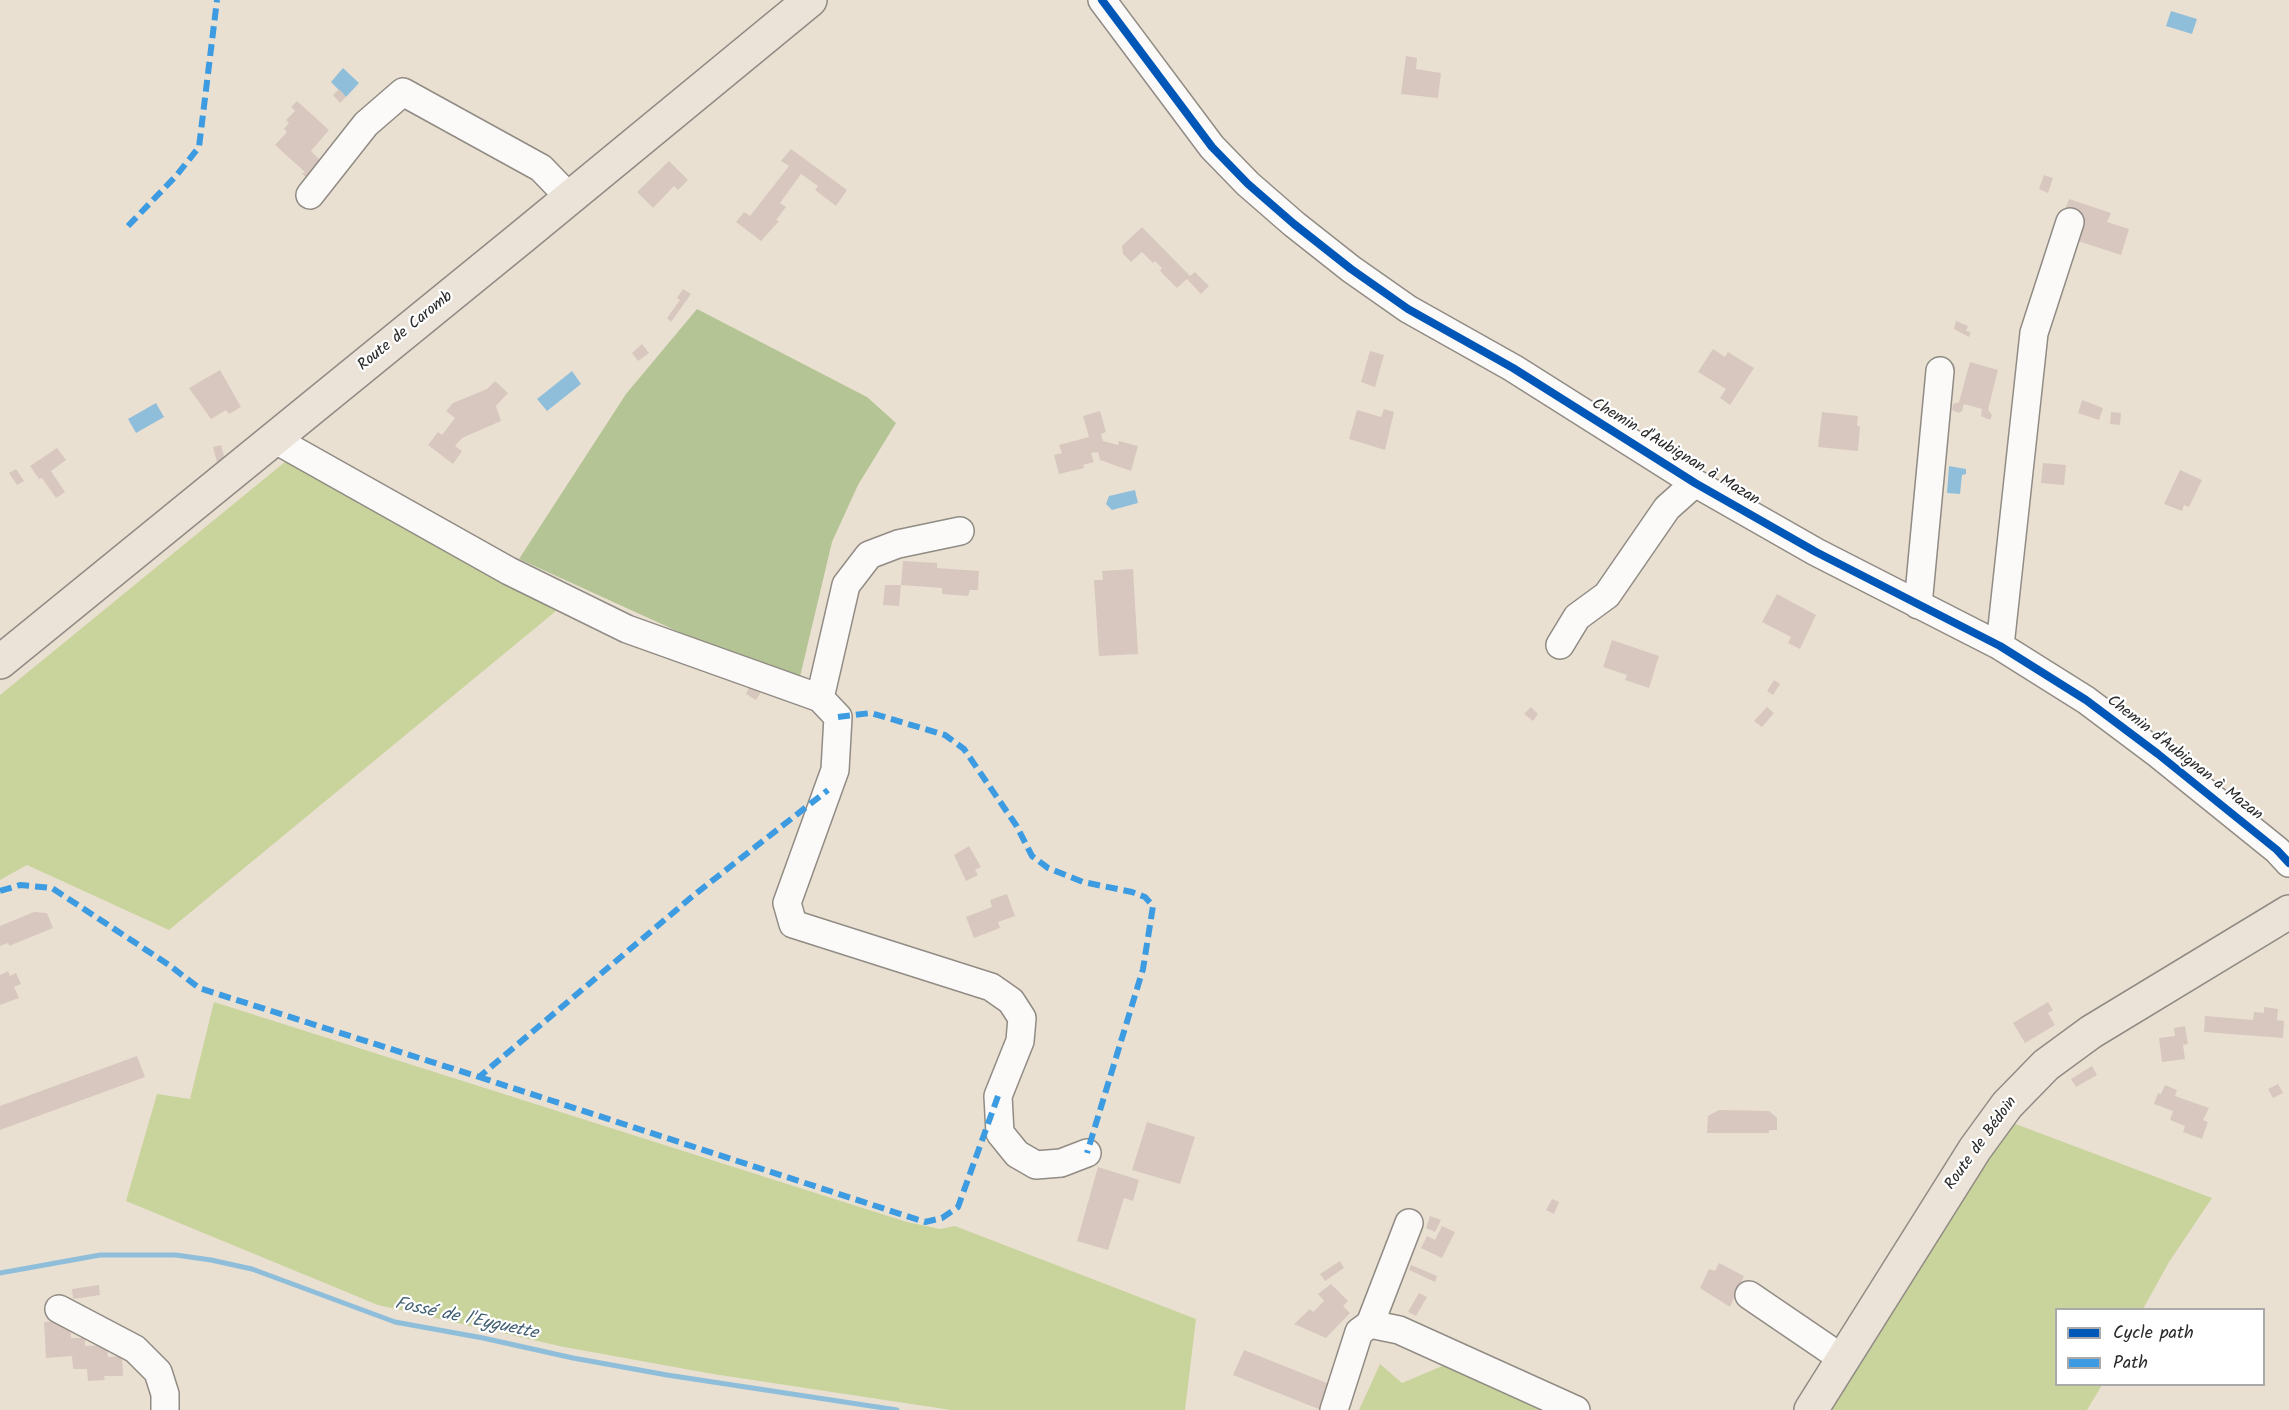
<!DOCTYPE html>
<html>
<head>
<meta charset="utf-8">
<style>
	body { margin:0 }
	#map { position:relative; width:2289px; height:1410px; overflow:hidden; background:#eae0d2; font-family:Kalam,sans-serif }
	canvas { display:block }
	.legend { position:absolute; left:2055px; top:1308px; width:210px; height:78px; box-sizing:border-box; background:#fff; border:2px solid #aaa; margin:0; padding:8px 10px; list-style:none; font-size:18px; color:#2b2b2b }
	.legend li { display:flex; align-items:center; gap:12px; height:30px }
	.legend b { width:30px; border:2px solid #aaa }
</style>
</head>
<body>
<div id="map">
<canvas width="2289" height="1410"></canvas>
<ul class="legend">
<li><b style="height:8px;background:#0057b8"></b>Cycle path</li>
<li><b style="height:8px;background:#3d9ce1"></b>Path</li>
</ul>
</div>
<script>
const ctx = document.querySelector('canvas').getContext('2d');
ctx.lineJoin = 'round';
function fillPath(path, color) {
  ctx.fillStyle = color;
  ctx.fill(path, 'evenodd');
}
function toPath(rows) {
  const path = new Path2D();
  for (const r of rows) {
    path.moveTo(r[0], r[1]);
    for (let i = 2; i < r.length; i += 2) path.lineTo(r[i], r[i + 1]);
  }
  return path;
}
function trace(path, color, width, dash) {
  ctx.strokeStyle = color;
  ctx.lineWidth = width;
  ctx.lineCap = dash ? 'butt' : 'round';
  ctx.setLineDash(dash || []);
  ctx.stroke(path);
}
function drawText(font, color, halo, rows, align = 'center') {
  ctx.font = font + ' Kalam,sans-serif';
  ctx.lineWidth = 4.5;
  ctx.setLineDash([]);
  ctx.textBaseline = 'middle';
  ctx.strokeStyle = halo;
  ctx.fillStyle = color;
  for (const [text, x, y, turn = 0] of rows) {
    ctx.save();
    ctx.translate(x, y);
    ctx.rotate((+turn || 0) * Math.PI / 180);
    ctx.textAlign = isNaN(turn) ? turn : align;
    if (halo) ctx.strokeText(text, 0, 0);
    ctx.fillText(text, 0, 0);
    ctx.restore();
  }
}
const green = toPath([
	[291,457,556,611,169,930,27,865,0,880,0,695],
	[214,1002,907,1222,940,1229,955,1226,1196,1319,1185,1410,951,1410,713,1374,564,1347,378,1305,126,1201,157,1094,190,1099],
	[2013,1123,2212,1198,2169,1262,2143,1309,2056,1310,2056,1384,2102,1385,2087,1410,1825,1410,1976,1167],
	[1452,1362,1563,1410,1359,1410,1380,1364,1402,1383]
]);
const forest = toPath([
	[697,309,867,397,896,423,858,485,832,542,799,681,736,658,519,559,626,394]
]);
const water = toPath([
	[2171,11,2197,19,2192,34,2166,26],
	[343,68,359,83,346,97,331,82],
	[572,371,581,384,547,411,537,399],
	[156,403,164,417,136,433,128,419],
	[1949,466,1966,469,1966,474,1962,475,1960,494,1947,493],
	[1135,490,1138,503,1112,510,1106,504,1109,496]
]);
const stream = toPath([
	[0,1273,100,1255,176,1255,211,1260,252,1269,395,1322,483,1338,573,1358,667,1375,897,1410]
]);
const building = toPath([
	[1406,56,1417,58,1416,69,1441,73,1438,98,1401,94],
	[339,89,346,97,340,103,333,95],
	[297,101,329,130,311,151,321,161,306,177,302,174,305,172,275,145,287,132,284,129,289,123,286,120,295,111,291,107],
	[791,149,847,190,836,206,815,190,818,186,801,174,780,203,786,207,776,220,779,221,761,241,736,222,744,212,750,216,789,166,781,161],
	[669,161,688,180,678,190,674,186,653,208,637,192],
	[2044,175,2053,178,2048,193,2039,189],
	[2069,199,2111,213,2107,222,2129,229,2121,255,2072,239,2064,213],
	[1142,227,1190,276,1195,272,1209,286,1201,294,1187,279,1177,288,1160,271,1162,268,1155,261,1153,263,1142,252,1131,262,1123,254,1122,246],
	[683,289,691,294,671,322,667,318,680,300,677,298],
	[1956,321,1968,326,1966,331,1971,332,1969,337,1954,329],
	[642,344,649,353,638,361,632,353],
	[1713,349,1725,357,1728,352,1754,368,1730,405,1720,398,1726,389,1698,372],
	[1370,351,1384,355,1375,387,1361,382],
	[1970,362,1998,370,1988,410,1992,415,1990,420,1981,416,1982,409,1964,404,1962,411,1959,413,1952,410,1953,404,1959,402],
	[220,370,241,407,229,414,226,410,211,419,189,388],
	[495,381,508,393,496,406,501,421,462,438,455,446,462,451,453,464,428,445,438,432,442,435,455,418,446,411,453,403,487,389],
	[2082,400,2103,408,2099,420,2078,413],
	[1384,409,1394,412,1385,450,1349,439,1357,410,1381,417],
	[1100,411,1106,432,1101,434,1103,441,1118,445,1119,441,1138,446,1131,471,1100,460,1098,452,1091,453,1094,462,1083,465,1084,468,1059,474,1054,455,1062,453,1059,445,1089,437,1083,416],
	[1822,412,1858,416,1857,426,1860,426,1858,451,1818,447],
	[2111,412,2121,413,2120,425,2110,424],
	[221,445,225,460,217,462,213,447],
	[57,448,66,460,51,471,65,492,56,498,42,478,39,479,30,466],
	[2043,463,2066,465,2064,485,2041,483],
	[16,469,24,481,17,485,9,473],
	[2180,470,2202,480,2189,507,2184,505,2182,511,2164,504],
	[903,561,937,563,937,568,979,571,978,590,970,590,968,596,942,594,942,588,901,585,899,606,883,605,885,585,901,585],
	[1133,569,1138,654,1099,656,1094,580,1103,580,1102,571],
	[1777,594,1816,615,1800,649,1788,643,1791,637,1762,622],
	[1612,640,1659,656,1649,688,1625,680,1627,675,1603,667],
	[1774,680,1780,684,1773,695,1767,691],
	[750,685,761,692,756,700,746,694],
	[1531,707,1538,714,1533,721,1524,714],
	[1767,707,1774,713,1762,727,1754,721],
	[969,846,981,867,975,870,978,875,966,881,954,855],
	[1007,894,1015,916,998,922,1000,928,974,938,966,917,992,907,990,900],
	[34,912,47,913,53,928,9,946,8,943,0,946,0,926],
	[8,971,10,976,16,973,21,984,14,987,19,998,0,1005,0,975],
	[2048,1002,2053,1010,2048,1013,2055,1025,2025,1043,2013,1023],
	[2264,1007,2278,1009,2277,1020,2284,1021,2283,1038,2204,1032,2205,1016,2253,1020,2254,1012,2264,1013],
	[2185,1026,2188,1044,2183,1045,2185,1059,2162,1062,2159,1038,2175,1036,2174,1028],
	[137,1056,145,1077,0,1130,0,1106],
	[2092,1066,2097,1075,2076,1087,2071,1079],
	[2278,1084,2283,1093,2273,1098,2268,1089],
	[2165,1085,2177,1090,2175,1096,2209,1108,2203,1120,2208,1122,2202,1139,2183,1132,2185,1126,2170,1120,2173,1111,2154,1104,2158,1093,2161,1094],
	[1719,1110,1769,1111,1777,1118,1777,1130,1769,1130,1769,1133,1707,1133,1708,1116],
	[1147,1122,1195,1137,1180,1184,1132,1170],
	[1098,1167,1139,1180,1133,1201,1124,1198,1108,1250,1077,1241],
	[1552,1199,1559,1202,1554,1214,1546,1210],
	[1430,1216,1441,1220,1435,1232,1426,1228],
	[1442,1226,1455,1232,1442,1258,1421,1248,1427,1236,1435,1240],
	[1340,1261,1344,1268,1325,1281,1320,1274],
	[1719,1263,1744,1276,1730,1307,1700,1288,1709,1269,1715,1271],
	[1411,1265,1437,1276,1435,1282,1409,1270],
	[1331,1284,1348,1301,1343,1306,1350,1313,1326,1338,1294,1324,1310,1309,1313,1312,1324,1301,1318,1294],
	[99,1285,100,1295,73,1299,72,1289],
	[1419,1293,1427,1297,1416,1316,1408,1312],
	[70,1321,71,1338,85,1338,85,1346,107,1345,108,1357,122,1356,123,1376,104,1376,105,1380,88,1381,87,1369,73,1369,72,1356,46,1358,44,1322],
	[1244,1350,1337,1387,1328,1410,1321,1410,1233,1375]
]);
const minor = toPath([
	[1102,0,1212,147,1248,184,1294,224,1351,269,1408,309,1513,368,1695,483,1816,552,2000,646,2086,700,2158,754,2277,850,2289,863],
	[310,195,366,124,403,92,541,168,570,198],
	[274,439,509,571,627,629,820,698,838,717,835,770,787,903,793,924,991,987,1011,1001,1022,1018,1020,1041,998,1096,1000,1133,1017,1154,1036,1165,1061,1163,1087,1153],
	[1918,605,1940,371],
	[1560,645,1577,617,1607,595,1667,508,1695,483],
	[2000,646,2034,333,2070,222],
	[820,698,846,585,869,555,898,544,960,531],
	[1749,1295,1843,1359],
	[59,1309,135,1349,158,1372,165,1394,165,1410],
	[1370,1324,1409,1223],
	[1334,1410,1359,1332,1370,1324,1399,1330,1576,1410]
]);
const major = toPath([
	[0,662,522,237,810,0],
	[1811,1410,1975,1149,2007,1105,2046,1065,2091,1032,2289,912]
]);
const quiet = toPath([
	[128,226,176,176,199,147,217,0],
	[838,717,871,713,945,735,964,749,1016,825,1032,856,1048,868,1083,882,1132,892,1145,897,1153,906,1143,969,1087,1153],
	[0,891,20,885,52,888,169,965,199,988,479,1077,694,895,828,790],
	[479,1077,925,1222,942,1218,958,1207,998,1096]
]);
const cycleway = toPath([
	[1102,0,1212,147,1248,184,1294,224,1351,269,1408,309,1513,368,1695,483,1816,552,2000,646,2086,700,2158,754,2277,850,2289,863]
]);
const streetNames = [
	["Route de Caromb",406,332,-39],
	["Chemin d'Aubignan à Mazan",1675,453,31],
	["Chemin d'Aubignan à Mazan",2184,759,38],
	["Route de Bédoin",1982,1144,-54]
];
const waterNames = [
	["Fossé de l'Eyguette",466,1320,12]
];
fillPath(green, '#c9d39c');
fillPath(forest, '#b5c494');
fillPath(water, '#8fbedb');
trace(stream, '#8fbedb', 5);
fillPath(building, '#d8c7be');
trace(minor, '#908b84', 30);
trace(major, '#908b84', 36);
trace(minor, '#fcfaf8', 27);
trace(major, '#ece3d8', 33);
trace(quiet, '#3d9ce1', 6, [12, 6]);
trace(cycleway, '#0057b8', 8);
drawText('16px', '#2b2b2b', '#fff', streetNames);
drawText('italic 18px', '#436073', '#fff', waterNames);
</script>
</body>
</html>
